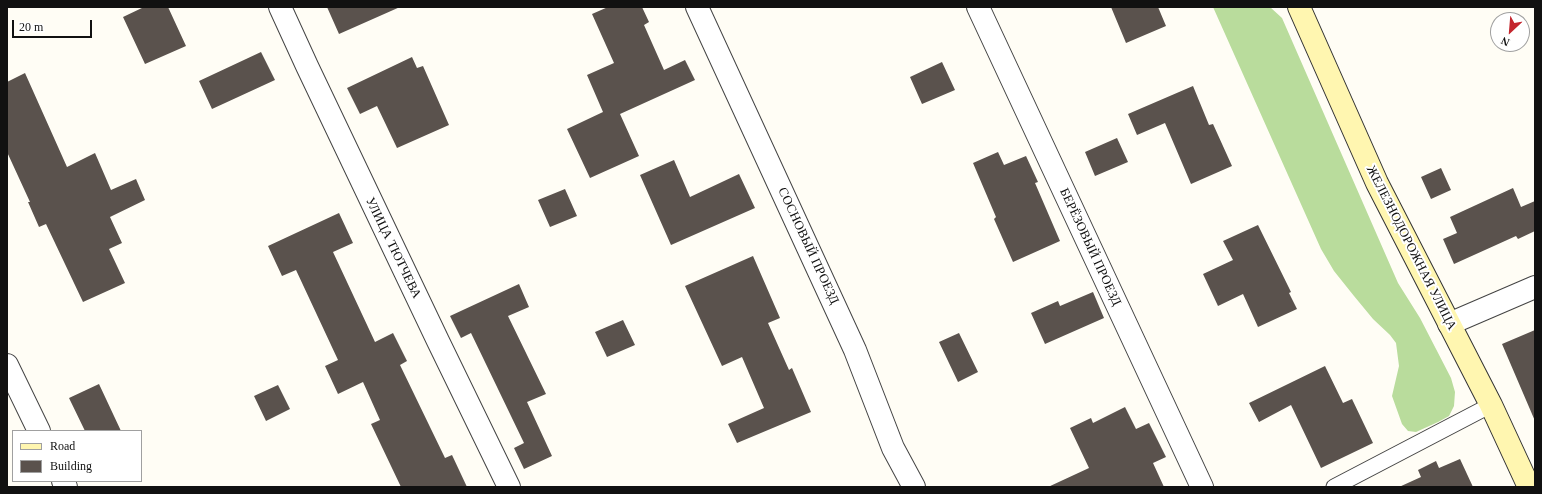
<!DOCTYPE html>
<html>
<head>
<meta charset="utf-8">
<style>
	body { margin:0 }
	#map { position:relative; width:1542px; height:494px; overflow:hidden; background:#fffdf5; font-family:"Times New Roman",serif }
	canvas { display:block }
	.frame { position:absolute; inset:0; border:8px solid #111; pointer-events:none }
	.legend { position:absolute; left:12px; top:430px; width:130px; height:52px; box-sizing:border-box; background:#fff; border:1px solid #a0a0a0; margin:0; padding:5px 7px; list-style:none; font-size:12px; color:#111 }
	.legend li { display:flex; align-items:center; gap:8px; height:20px }
	.legend b { width:20px; border:1px solid #a0a0a0 }
	.north { position:absolute; left:1490px; top:12px; width:40px; height:40px; box-sizing:border-box; background:#fff; border:1px solid #a0a0a0; border-radius:50%; rotate:206deg; font-size:11px; font-weight:700; line-height:16px; text-align:center; color:#111 }
	.north::after { content:''; display:block; margin:auto; width:14px; height:18px; background:#c4262e; clip-path:polygon(50% 0,100% 100%,50% 72%,0 100%) }
	.scale { position:absolute; left:12px; top:20px; width:80px; height:18px; box-sizing:border-box; border:2px solid #111; border-top:0; padding-left:5px; font-size:12px; line-height:14px; white-space:nowrap; color:#111; -webkit-text-stroke:3px #fff; paint-order:stroke }
</style>
</head>
<body>
<div id="map">
<canvas width="1542" height="494"></canvas>
<div class="frame"></div>
<ul class="legend">
<li><b style="height:5px;background:#fff6b0"></b>Road</li>
<li><b style="height:11px;background:#5a524d"></b>Building</li>
</ul>
<div class="north">N</div>
<div class="scale">20 m</div>
</div>
<script>
const ctx = document.querySelector('canvas').getContext('2d');
ctx.lineJoin = 'round';
function fillPath(path, color) {
  ctx.fillStyle = color;
  ctx.fill(path, 'evenodd');
}
function toPath(rows) {
  const path = new Path2D();
  for (const r of rows) {
    path.moveTo(r[0], r[1]);
    for (let i = 2; i < r.length; i += 2) path.lineTo(r[i], r[i + 1]);
  }
  return path;
}
function trace(path, color, width, dash) {
  ctx.strokeStyle = color;
  ctx.lineWidth = width;
  ctx.lineCap = dash ? 'butt' : 'round';
  ctx.setLineDash(dash || []);
  ctx.stroke(path);
}
function drawText(font, color, halo, rows, align = 'center') {
  ctx.font = font + ' "Times New Roman",serif';
  ctx.lineWidth = 4;
  ctx.setLineDash([]);
  ctx.textBaseline = 'middle';
  ctx.strokeStyle = halo;
  ctx.fillStyle = color;
  for (const [text, x, y, turn = 0] of rows) {
    ctx.save();
    ctx.translate(x, y);
    ctx.rotate((+turn || 0) * Math.PI / 180);
    ctx.textAlign = isNaN(turn) ? turn : align;
    if (halo) ctx.strokeText(text, 0, 0);
    ctx.fillText(text, 0, 0);
    ctx.restore();
  }
}
const forest = toPath([
	[1213,7,1270,7,1282,18,1398,283,1420,318,1451,378,1455,392,1454,406,1449,416,1438,422,1416,432,1408,431,1402,424,1392,396,1399,366,1396,343,1390,335,1373,319,1354,296,1334,271,1321,249]
]);
const building = toPath([
	[144,7,168,7,186,46,145,64,123,17],
	[327,7,400,7,339,34],
	[608,7,642,7,649,22,644,25,664,70,685,60,695,80,620,114,639,156,590,178,567,129,603,112,587,75,614,63,592,14],
	[1111,7,1158,7,1166,26,1126,43],
	[261,52,275,80,212,109,199,81],
	[412,57,417,68,423,66,449,125,397,148,377,106,360,114,347,88],
	[942,62,955,90,922,104,910,77],
	[25,73,67,167,95,153,111,190,136,179,145,200,110,217,122,243,109,249,125,283,83,302,46,224,39,227,28,202,30,202,7,152,7,82],
	[1193,86,1209,125,1213,124,1232,166,1191,184,1165,123,1137,135,1128,114],
	[1117,138,1128,162,1095,176,1085,152],
	[998,152,1004,165,1026,156,1038,182,1035,183,1060,241,1013,262,994,219,996,217,973,163],
	[674,160,690,197,739,174,755,208,671,245,640,175],
	[1441,168,1451,190,1431,199,1421,177],
	[1513,188,1521,207,1535,201,1535,231,1518,239,1516,236,1454,264,1443,239,1457,233,1450,217],
	[565,189,577,216,550,227,538,200],
	[339,213,353,243,333,252,375,342,393,333,407,361,400,365,445,458,452,455,467,487,401,487,371,424,380,420,363,382,338,394,325,366,338,360,296,270,282,276,268,246],
	[1258,225,1291,292,1289,293,1297,309,1258,327,1243,294,1218,306,1203,274,1233,260,1223,241],
	[753,256,780,318,768,323,789,370,792,368,811,412,737,443,728,424,764,408,742,357,722,366,685,286],
	[519,284,529,307,508,316,546,394,527,402,552,456,524,469,514,448,524,443,471,333,461,338,450,316],
	[1093,292,1104,318,1045,344,1031,313,1058,301,1060,306],
	[623,320,635,345,607,357,595,332],
	[1535,330,1535,421,1502,344],
	[959,333,978,372,958,382,939,342],
	[1325,366,1343,403,1352,399,1373,443,1321,468,1291,405,1259,422,1249,403],
	[99,384,121,431,85,431,69,398],
	[278,385,290,409,266,421,254,396],
	[1125,407,1136,429,1149,423,1166,457,1153,463,1164,487,1048,487,1089,468,1070,428,1091,418,1093,423],
	[1460,459,1473,487,1399,487,1421,477,1418,470,1436,461,1439,468]
]);
const lane = toPath([
	[1334,487,1491,405]
]);
const street = toPath([
	[280,7,307,66,438,341,509,487],
	[697,7,855,350,893,448,914,487],
	[978,7,1202,487],
	[1449,324,1535,287],
	[7,365,39,431],
	[63,481,66,487]
]);
const secondary = toPath([
	[1299,7,1377,183,1491,405,1529,487]
]);
const streetNames = [
	["СОСНОВЫЙ ПРОЕЗД",808,246,65],
	["БЕРЁЗОВЫЙ ПРОЕЗД",1090,247,65],
	["УЛИЦА ТЮТЧЕВА",393,248,64],
	["ЖЕЛЕЗНОДОРОЖНАЯ УЛИЦА",1411,248,63]
];
fillPath(forest, '#b9dc9c');
fillPath(building, '#5a524d');
trace(lane, '#444', 17);
trace(street, '#444', 24);
trace(secondary, '#333', 24);
trace(lane, '#fff', 15);
trace(street, '#fff', 22);
trace(secondary, '#fff6b0', 22);
drawText('13px', '#111', '#fff', streetNames);
</script>
</body>
</html>
